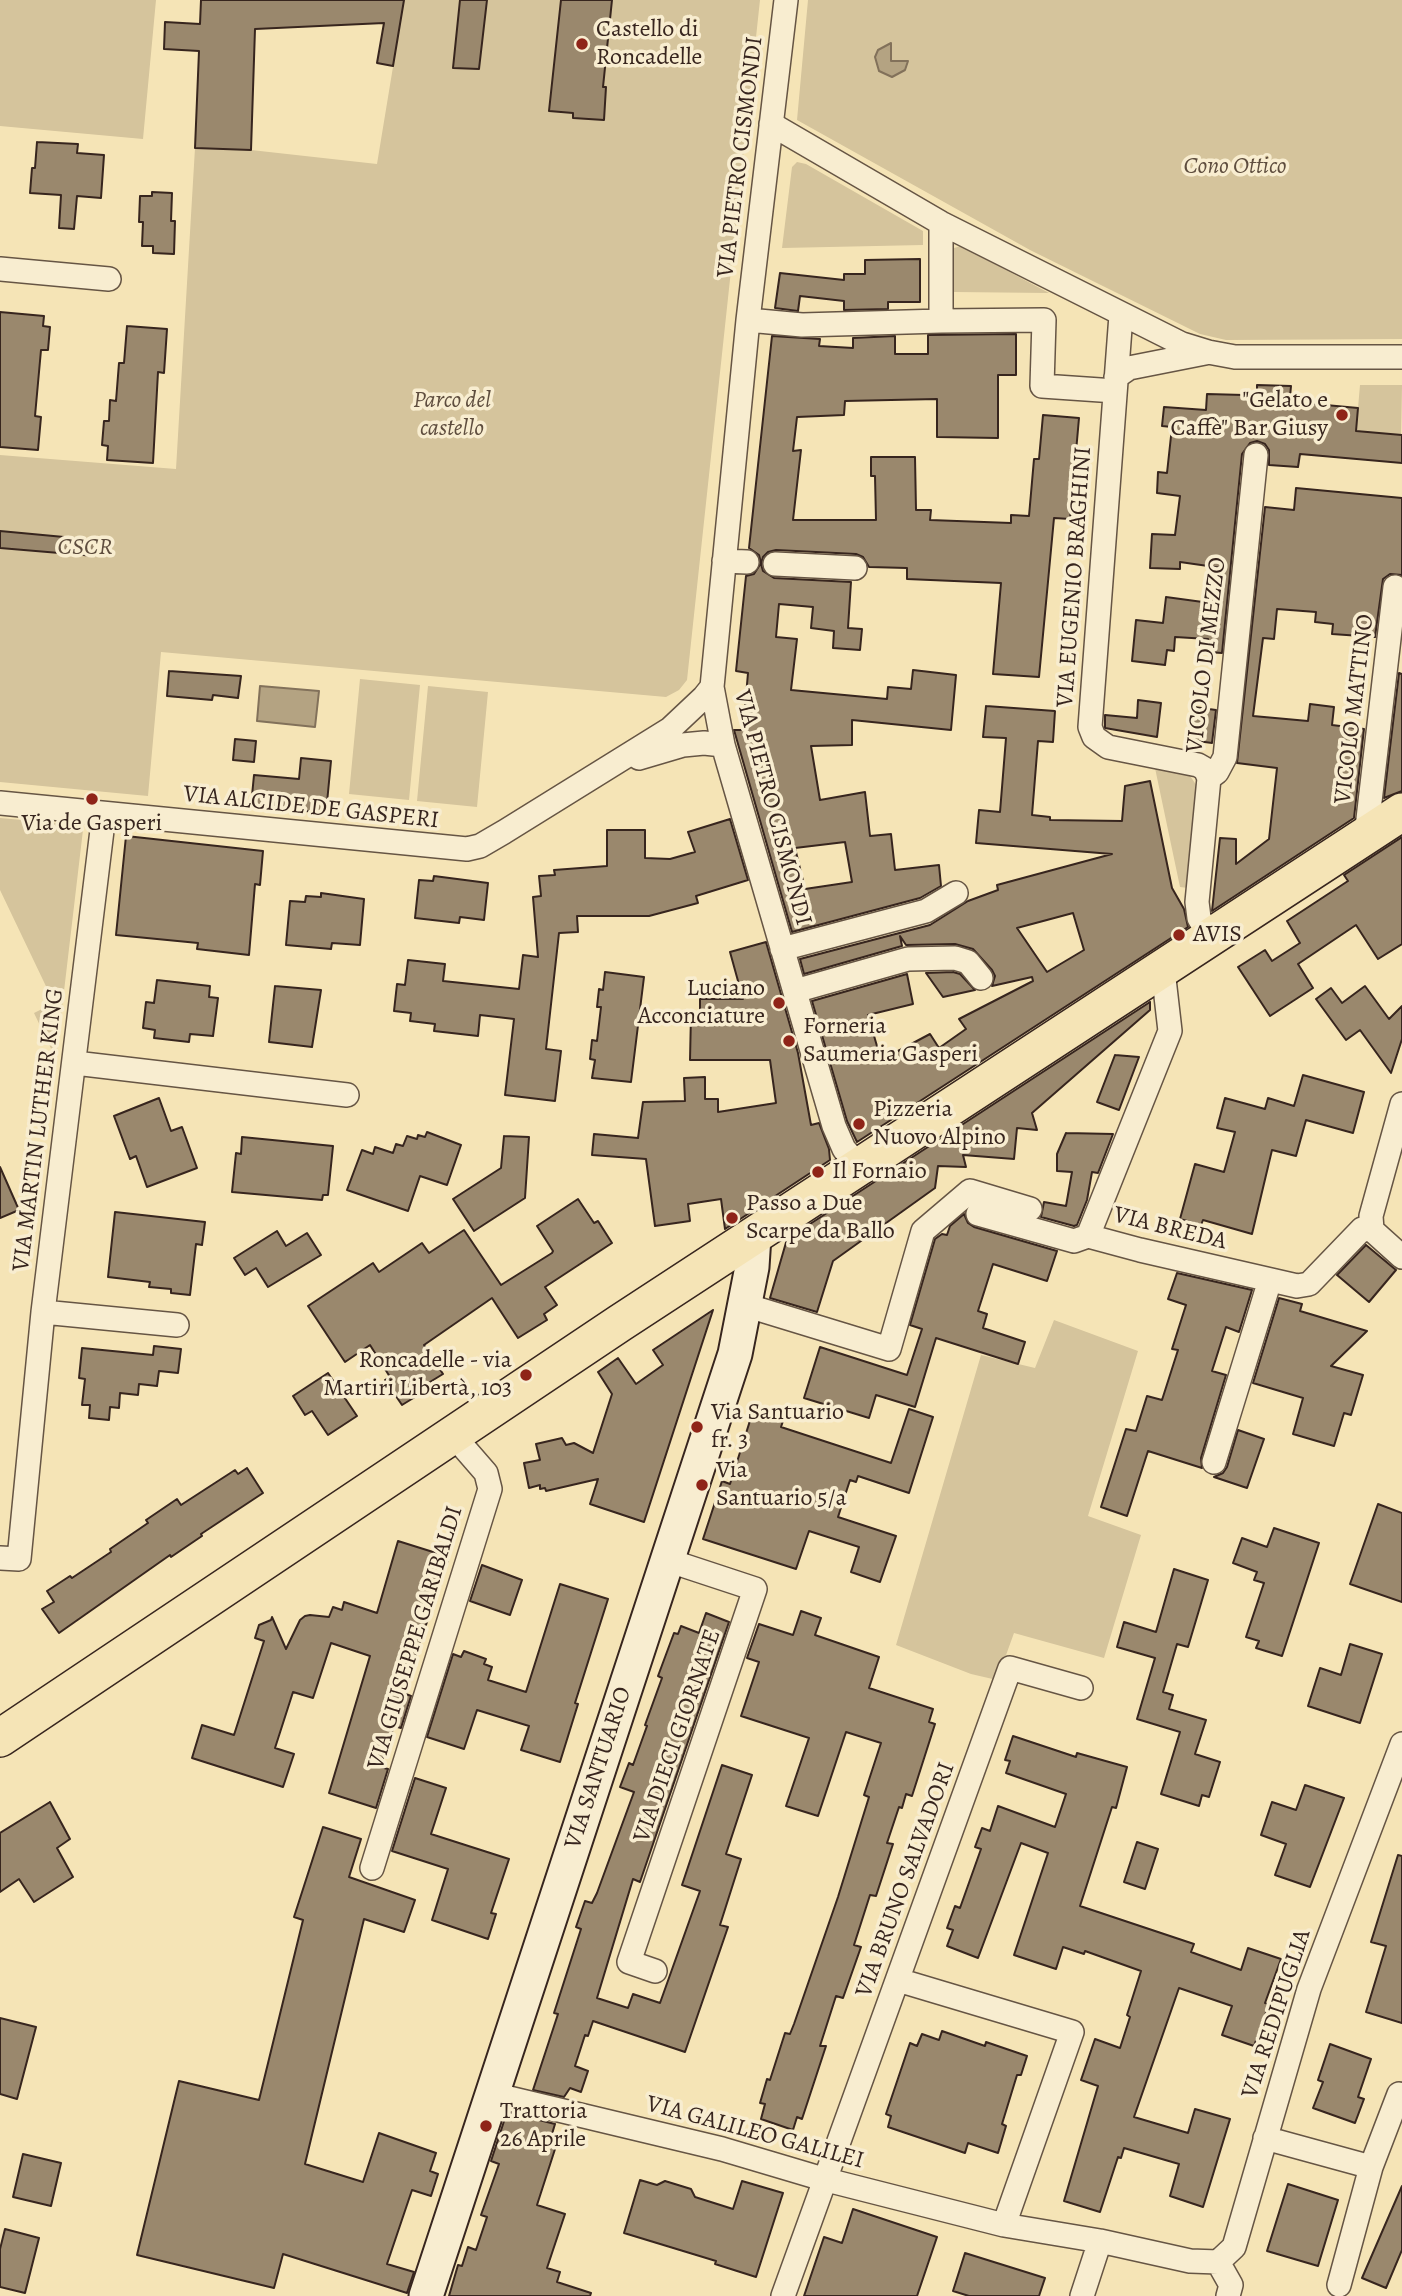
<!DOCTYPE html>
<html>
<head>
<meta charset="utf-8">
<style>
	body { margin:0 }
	canvas { display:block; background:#f5e4b6 }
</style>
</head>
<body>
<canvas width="1402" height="2296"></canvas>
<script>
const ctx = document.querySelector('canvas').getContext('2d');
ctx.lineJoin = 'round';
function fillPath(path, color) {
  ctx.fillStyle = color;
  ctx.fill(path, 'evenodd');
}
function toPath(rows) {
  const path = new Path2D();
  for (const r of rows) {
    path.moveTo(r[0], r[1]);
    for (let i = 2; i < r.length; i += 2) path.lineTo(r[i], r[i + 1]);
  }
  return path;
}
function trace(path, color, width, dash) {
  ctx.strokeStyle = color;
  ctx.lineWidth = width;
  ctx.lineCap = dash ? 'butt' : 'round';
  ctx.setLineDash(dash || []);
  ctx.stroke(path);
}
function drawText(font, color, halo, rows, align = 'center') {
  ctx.font = font + ' Alegreya,serif';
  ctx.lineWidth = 7;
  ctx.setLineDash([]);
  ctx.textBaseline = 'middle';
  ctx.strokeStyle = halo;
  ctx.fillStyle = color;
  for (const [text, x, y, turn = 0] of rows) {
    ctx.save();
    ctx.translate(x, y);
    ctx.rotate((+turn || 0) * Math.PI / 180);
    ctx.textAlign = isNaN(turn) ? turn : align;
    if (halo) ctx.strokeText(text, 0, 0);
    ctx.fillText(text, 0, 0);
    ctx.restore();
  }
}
const green = toPath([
	[0,0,156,0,143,139,0,126],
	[404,0,760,0,687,680,679,690,666,697,161,652,148,796,0,782,0,455,176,469,195,148,251,150,377,164],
	[808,0,1402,0,1402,339,1226,340,1200,334,1030,250,797,120],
	[797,162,806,164,923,231,923,245,782,248,792,167],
	[961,246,1049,293,954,292,954,248],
	[1360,385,1402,385,1401,435,1356,431],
	[360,679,420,685,409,800,349,794],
	[428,686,488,692,477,807,417,801],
	[1155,768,1189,774,1200,791,1188,888,1180,887],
	[0,818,78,825,83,830,56,1059,34,1013,54,1003,0,890],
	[1054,1320,1138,1351,1088,1516,1141,1535,1104,1658,1014,1633,997,1680,971,1674,896,1645,981,1355,1035,1368]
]);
const water = toPath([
	[891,43,891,61,908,61,905,70,892,77,879,71,875,57,878,50,891,43],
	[260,686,319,691,315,727,257,721,260,686]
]);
const building = toPath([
	[201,0,404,0,393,66,377,63,384,23,255,29,251,150,195,148,199,51,164,49,165,22,200,24,201,0],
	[460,0,487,0,479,69,453,68,460,0],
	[561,0,612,0,603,87,606,87,604,120,573,118,573,113,549,111,561,0],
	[37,142,78,144,77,153,104,155,101,198,77,196,74,229,59,228,61,195,30,193,32,168,35,168,37,142],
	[152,192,172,193,171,221,175,221,174,254,153,253,153,246,142,246,143,222,139,222,140,196,152,196,152,192],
	[920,259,920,302,888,302,888,309,844,310,844,301,800,296,798,311,775,308,780,273,844,280,844,274,865,274,865,260,920,259],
	[0,312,44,316,43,326,50,327,48,350,41,350,35,416,41,417,38,450,0,447,0,312],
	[127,326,167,329,164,373,158,372,153,463,107,460,108,446,102,445,104,421,109,421,110,400,116,401,119,363,124,363,127,326],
	[1016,334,1016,375,998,375,998,438,937,437,937,399,845,401,844,415,797,417,793,451,801,450,793,520,876,520,875,476,871,476,871,457,915,457,916,510,931,510,930,520,1011,523,1011,515,1029,516,1034,459,1039,459,1043,415,1079,418,1070,519,1054,518,1039,677,993,674,1001,583,907,579,907,568,869,567,863,557,856,554,776,550,768,552,763,557,761,564,763,571,774,578,851,582,848,628,862,629,860,650,833,648,834,631,811,628,813,607,779,604,776,637,797,639,791,690,887,699,888,687,911,689,913,670,956,675,951,730,852,720,852,745,811,746,820,800,865,792,870,836,891,834,895,870,939,865,941,886,920,898,792,932,734,730,743,730,748,673,736,671,746,576,754,574,761,563,759,555,749,548,772,336,820,339,819,346,853,348,853,338,895,336,895,354,928,354,928,335,1016,334],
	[845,842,852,882,805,889,795,848,845,842],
	[1257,385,1291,386,1290,397,1305,399,1304,403,1358,408,1356,431,1402,435,1402,463,1300,454,1298,467,1269,465,1269,450,1265,444,1257,441,1250,443,1242,454,1222,653,1207,652,1208,639,1175,637,1174,651,1167,650,1165,665,1132,661,1136,620,1163,623,1166,597,1210,603,1211,599,1218,600,1222,568,1180,562,1180,569,1150,568,1152,534,1175,535,1180,496,1157,493,1158,472,1167,473,1172,427,1162,426,1164,407,1206,410,1207,394,1244,395,1244,392,1257,392,1257,385],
	[1296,488,1402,498,1402,575,1390,574,1383,579,1375,637,1332,634,1333,624,1315,622,1316,612,1277,609,1274,639,1263,638,1253,716,1308,721,1310,704,1334,707,1332,725,1364,729,1354,818,1212,911,1220,838,1236,839,1236,864,1269,839,1277,768,1237,763,1265,507,1294,510,1296,488],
	[0,531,96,540,95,556,0,548,0,531],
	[169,671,241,676,238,698,213,695,212,700,167,696,169,671],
	[1399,673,1402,674,1402,791,1384,798,1399,673],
	[1138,700,1161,703,1157,737,1105,728,1105,715,1137,718,1138,700],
	[986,706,1055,711,1053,742,1038,741,1032,815,1050,817,1050,820,1122,821,1125,786,1150,781,1172,888,1184,909,1188,927,857,1142,847,1121,812,1001,907,974,913,1004,868,1015,881,1060,930,1034,939,1048,966,1029,959,1019,1033,981,1032,977,992,986,995,976,992,970,973,949,955,944,906,945,900,936,902,946,804,974,800,959,930,925,968,901,998,890,997,885,1112,854,976,843,979,810,1000,812,1006,738,983,737,986,706],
	[1073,913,1084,950,1047,972,1017,928,1073,913],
	[1194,707,1216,710,1212,743,1190,740,1194,707],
	[235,739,256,741,254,762,233,760,235,739],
	[301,758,331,761,326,813,251,806,254,775,299,779,301,758],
	[730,819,748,880,696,896,698,903,649,916,577,916,578,932,559,933,546,1049,561,1051,555,1101,505,1095,514,1019,480,1015,478,1036,434,1031,435,1024,410,1021,411,1013,394,1011,397,984,405,985,408,960,445,964,443,981,519,989,523,955,538,957,533,897,541,896,539,876,555,875,554,870,607,866,607,830,645,830,645,858,670,859,695,852,688,832,730,819],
	[126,836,263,851,260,885,255,884,249,955,197,949,198,943,116,935,126,836],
	[1402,837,1402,944,1378,959,1356,925,1298,964,1313,988,1270,1016,1238,967,1265,950,1272,961,1300,943,1287,921,1348,881,1344,875,1402,837],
	[434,876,488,883,484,920,460,917,459,923,415,918,419,880,433,881,434,876],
	[321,893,364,899,360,945,332,943,331,949,286,945,290,901,305,902,306,896,321,897,321,893],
	[766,942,798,1053,811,1125,819,1123,829,1149,830,1160,725,1229,721,1199,688,1204,690,1221,655,1226,646,1159,592,1155,594,1134,638,1138,643,1102,685,1101,684,1078,705,1077,705,1099,718,1099,718,1112,776,1103,770,1060,690,1060,691,1014,700,1014,700,999,743,999,730,952,766,942],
	[605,972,644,977,631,1082,592,1078,595,1060,590,1059,592,1040,597,1041,601,1007,597,1007,599,989,603,990,605,972],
	[953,972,960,974,975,990,943,997,926,973,953,972],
	[157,980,210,986,209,997,218,998,213,1036,190,1034,189,1042,154,1038,155,1030,143,1028,146,1002,154,1003,157,980],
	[275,986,321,990,312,1047,269,1042,275,986],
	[1365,986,1389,1019,1402,1006,1402,1039,1391,1073,1360,1030,1346,1040,1316,999,1331,988,1342,1003,1365,986],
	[1150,1002,1150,1010,1032,1113,1037,1130,1017,1128,1014,1159,963,1155,966,1167,938,1166,935,1188,833,1261,817,1312,770,1298,787,1239,1150,1002],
	[1115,1055,1139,1057,1119,1110,1097,1102,1115,1055],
	[1303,1075,1364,1092,1353,1133,1306,1120,1296,1156,1272,1150,1252,1234,1203,1220,1201,1225,1180,1219,1195,1164,1224,1172,1235,1132,1217,1128,1225,1098,1265,1109,1268,1098,1294,1106,1303,1075],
	[159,1098,171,1131,182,1127,197,1168,147,1187,136,1156,130,1159,114,1116,159,1098],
	[427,1132,461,1145,447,1185,420,1176,408,1211,347,1190,362,1150,373,1154,375,1147,393,1153,396,1144,403,1146,407,1136,417,1139,418,1135,425,1137,427,1132],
	[1066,1133,1113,1134,1098,1173,1092,1172,1087,1200,1077,1225,1074,1226,1041,1217,1044,1202,1066,1206,1072,1172,1057,1171,1057,1154,1066,1133],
	[504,1136,529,1137,525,1198,474,1231,453,1199,501,1168,504,1136],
	[242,1137,333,1146,328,1195,323,1195,322,1200,232,1192,236,1153,241,1154,242,1137],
	[0,1167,19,1210,0,1218,0,1167],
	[578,1199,594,1223,598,1221,612,1243,545,1287,557,1305,544,1314,547,1320,518,1338,492,1298,424,1345,443,1374,425,1385,428,1389,402,1405,385,1380,390,1377,370,1345,345,1362,308,1306,373,1263,379,1272,422,1243,429,1253,464,1230,501,1285,552,1253,553,1251,537,1226,578,1199],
	[115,1212,205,1222,202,1245,196,1244,190,1295,171,1293,171,1289,149,1287,150,1282,108,1277,115,1212],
	[964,1214,968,1223,974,1227,1057,1251,1047,1281,993,1264,978,1311,987,1314,983,1328,1025,1342,1018,1364,936,1338,915,1407,876,1395,869,1418,804,1398,820,1347,907,1375,922,1329,910,1325,935,1239,942,1234,947,1235,950,1226,964,1214],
	[277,1231,286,1246,307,1233,321,1255,268,1287,256,1268,245,1275,234,1258,277,1231],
	[1366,1245,1396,1270,1369,1302,1337,1275,1366,1245],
	[1177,1273,1252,1290,1239,1332,1226,1327,1212,1371,1226,1375,1201,1458,1202,1468,1148,1451,1127,1516,1101,1507,1126,1429,1136,1431,1147,1396,1162,1400,1178,1350,1172,1349,1186,1305,1168,1299,1177,1273],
	[1279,1298,1302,1304,1300,1311,1367,1331,1331,1366,1363,1375,1351,1415,1344,1413,1334,1446,1293,1434,1303,1398,1253,1383,1279,1298],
	[713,1310,644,1522,590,1504,598,1479,546,1491,545,1488,540,1489,540,1485,529,1488,524,1463,540,1460,536,1444,562,1438,566,1445,574,1443,593,1453,612,1394,598,1372,618,1358,636,1384,663,1365,653,1350,713,1310],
	[154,1346,181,1349,178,1373,159,1371,157,1386,139,1384,138,1395,120,1393,119,1408,110,1407,109,1420,89,1418,90,1405,82,1405,85,1379,79,1378,82,1348,153,1355,154,1346],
	[328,1373,357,1416,328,1435,312,1411,305,1415,293,1396,328,1373],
	[754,1408,784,1418,781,1427,891,1463,909,1409,933,1417,909,1493,858,1476,856,1482,850,1480,838,1517,896,1536,880,1582,851,1572,859,1547,809,1531,796,1569,703,1539,722,1481,730,1484,754,1408],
	[1238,1430,1264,1439,1247,1488,1214,1477,1223,1473,1227,1467,1238,1430],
	[247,1468,263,1493,201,1534,202,1536,171,1557,170,1555,59,1633,42,1609,54,1602,47,1591,70,1576,72,1578,111,1552,110,1549,148,1523,146,1520,177,1499,181,1505,235,1470,238,1474,247,1468],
	[1378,1504,1402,1513,1402,1602,1350,1584,1378,1504],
	[1274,1528,1319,1543,1282,1656,1256,1648,1259,1641,1246,1637,1264,1583,1254,1580,1257,1572,1233,1563,1242,1538,1267,1547,1274,1528],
	[398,1541,449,1557,407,1681,410,1682,406,1694,411,1696,401,1728,394,1726,380,1767,388,1769,376,1808,329,1793,370,1656,331,1643,313,1698,293,1692,275,1748,294,1754,283,1787,192,1758,202,1725,234,1735,264,1641,255,1638,259,1625,271,1620,272,1617,286,1649,300,1620,305,1616,310,1615,329,1617,333,1607,342,1610,344,1602,377,1613,398,1541],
	[482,1565,522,1580,510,1615,470,1601,482,1565],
	[1174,1569,1208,1580,1188,1647,1177,1644,1163,1692,1173,1695,1169,1709,1206,1720,1195,1754,1220,1762,1209,1797,1202,1795,1199,1806,1161,1794,1180,1732,1137,1719,1155,1658,1117,1647,1124,1622,1156,1632,1174,1569],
	[560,1584,608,1599,575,1703,578,1704,560,1762,521,1750,529,1726,477,1710,464,1749,427,1737,453,1654,461,1657,464,1651,486,1659,484,1664,492,1667,488,1680,526,1692,560,1584],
	[801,1611,821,1618,815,1635,879,1657,869,1688,933,1709,929,1722,935,1724,912,1796,906,1794,902,1808,899,1807,887,1843,893,1844,876,1896,870,1895,854,1945,861,1947,843,1998,836,1996,820,2046,826,2046,802,2119,797,2117,793,2130,761,2119,765,2104,760,2103,767,2079,770,2080,785,2033,790,2034,794,2024,838,1897,869,1797,864,1795,881,1743,846,1732,818,1816,786,1806,809,1738,741,1716,759,1662,747,1658,759,1624,793,1635,801,1611],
	[706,1613,729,1622,640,1882,633,1879,597,1998,628,2008,633,1994,660,2003,700,1891,682,1885,722,1765,752,1775,726,1854,741,1859,720,1925,728,1927,685,2052,593,2021,588,2036,585,2035,575,2066,588,2071,581,2092,570,2088,564,2097,533,2090,558,2014,554,2013,581,1929,576,1927,585,1901,592,1903,597,1893,634,1792,620,1787,629,1763,633,1765,647,1726,645,1725,662,1678,658,1676,674,1633,678,1634,681,1626,699,1633,706,1613],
	[1350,1644,1382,1654,1360,1723,1308,1706,1320,1668,1341,1675,1350,1644],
	[1013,1736,1076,1757,1077,1753,1127,1767,1116,1808,1112,1807,1080,1906,1194,1944,1191,1952,1241,1970,1248,1948,1281,1959,1265,2003,1269,2004,1254,2046,1222,2035,1232,2006,1179,1988,1134,2117,1188,2133,1195,2109,1230,2119,1203,2207,1170,2196,1179,2164,1124,2148,1121,2158,1118,2157,1100,2212,1064,2201,1098,2086,1081,2080,1095,2039,1120,2048,1130,2017,1127,2015,1141,1971,1085,1951,1084,1954,1063,1947,1056,1969,1014,1955,1048,1853,1021,1843,978,1958,947,1946,953,1930,947,1928,955,1906,960,1908,981,1849,975,1847,982,1828,990,1831,998,1806,1055,1827,1066,1794,1006,1773,1010,1761,1005,1760,1013,1736],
	[415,1778,446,1788,431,1834,509,1859,491,1913,496,1914,488,1939,432,1920,448,1869,392,1851,415,1778],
	[1305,1785,1344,1798,1310,1887,1275,1875,1286,1844,1261,1835,1272,1802,1296,1810,1305,1785],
	[50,1802,70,1839,57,1848,73,1877,34,1902,19,1879,0,1892,0,1833,50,1802],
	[323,1827,361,1839,349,1877,415,1900,404,1932,364,1919,305,2164,363,2182,379,2133,436,2153,430,2171,438,2174,431,2196,412,2190,387,2264,414,2272,407,2293,283,2254,274,2288,137,2255,179,2081,259,2100,303,1920,294,1917,323,1827],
	[1137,1842,1158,1849,1145,1889,1124,1882,1137,1842],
	[1398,1855,1402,1856,1402,2023,1366,2012,1386,1946,1371,1942,1398,1855],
	[0,2018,36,2027,17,2099,0,2094,0,2018],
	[942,2031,985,2046,986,2042,1027,2056,1021,2075,1017,2075,1002,2124,1006,2126,998,2153,968,2143,965,2153,888,2127,891,2116,886,2114,910,2043,917,2046,922,2034,939,2040,942,2031],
	[1330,2044,1371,2059,1358,2097,1364,2099,1355,2123,1313,2108,1323,2082,1318,2080,1330,2044],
	[507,2112,555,2124,549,2144,556,2146,537,2205,565,2214,547,2268,560,2272,557,2282,591,2293,590,2296,449,2296,458,2265,462,2266,468,2247,476,2250,487,2217,481,2215,499,2164,491,2161,507,2112],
	[23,2154,61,2163,51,2206,13,2197,23,2154],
	[640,2180,657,2185,665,2181,691,2189,695,2197,733,2209,742,2181,783,2193,756,2277,715,2264,716,2261,624,2233,640,2180],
	[1288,2184,1338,2200,1318,2266,1267,2251,1288,2184],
	[1402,2186,1402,2250,1386,2288,1362,2278,1402,2186],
	[853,2209,937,2237,917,2296,804,2296,824,2237,842,2243,853,2209],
	[5,2229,39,2238,25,2293,0,2287,0,2249,5,2229],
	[965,2253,1045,2278,1039,2296,969,2296,953,2291,965,2253]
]);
const street = toPath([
	[786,0,748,320,712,687,723,745,834,1126,844,1149,852,1158,866,1164],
	[771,124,941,223,1182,344,1208,352,1235,357,1402,357],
	[941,223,941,321,1044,320,1042,386,1115,391],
	[0,269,109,279],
	[1121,315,1090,727,1094,737,1108,747,1198,765,1205,769,1209,778],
	[748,320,802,325,941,321],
	[1116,377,1129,368,1205,353],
	[724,561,747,562],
	[775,564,855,568],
	[639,758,683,745,704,743,723,745],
	[0,803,467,849,480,846,504,832,670,729,704,697,712,687],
	[1366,836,1395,587],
	[1211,938,1199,918,1197,902,1209,778,1217,772,1225,757,1256,455],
	[782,949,926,911,956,893],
	[1163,970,1170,1031,1088,1236,1140,1250,1297,1286,1309,1284,1362,1229,1372,1230],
	[795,991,908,959,955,958,968,962,981,978],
	[75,1063,347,1095],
	[1402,1104,1371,1216,1372,1230,1402,1257],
	[978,1214,1074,1241,1088,1236],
	[745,1305,889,1349,923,1231,970,1191,1030,1209],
	[43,1312,177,1325],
	[1214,1462,1270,1280],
	[0,1558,19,1559,43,1312,104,814],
	[372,1868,490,1489,486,1473,453,1435],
	[655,1971,629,1962,755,1589,667,1560],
	[898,1980,1072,2032,1004,2225],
	[492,2094,722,2149,823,2179,1004,2225,1100,2241,1190,2261,1218,2262],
	[1265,2138,1371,2167,1399,2094],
	[1339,2285,1371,2167],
	[783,2296,1010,1668,1081,1688],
	[1082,2296,1100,2241],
	[1228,2296,1231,2285,1218,2262,1234,2247,1309,1989,1402,1744]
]);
const secondary = toPath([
	[426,2296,735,1354,752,1267,754,1236]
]);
const primary = toPath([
	[0,1738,620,1323,1402,812]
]);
const markers = [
	[582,44,7,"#8f2418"],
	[1342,415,7,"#8f2418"],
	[92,799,7,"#8f2418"],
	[1179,935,7,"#8f2418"],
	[779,1003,7,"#8f2418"],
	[789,1041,7,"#8f2418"],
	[859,1124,7,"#8f2418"],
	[818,1172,7,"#8f2418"],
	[732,1218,7,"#8f2418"],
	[526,1375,7,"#8f2418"],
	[697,1427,7,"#8f2418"],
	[702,1485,7,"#8f2418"],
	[486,2126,7,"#8f2418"]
];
const poiNames = [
	["Castello di",596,30],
	["Roncadelle",596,58],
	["\"Gelato e",1328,401,"right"],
	["Caffè\" Bar Giusy",1328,429,"right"],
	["Via de Gasperi",92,824,"center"],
	["AVIS",1193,935],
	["Luciano",765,989,"right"],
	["Acconciature",765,1017,"right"],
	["Forneria",803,1027],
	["Saumeria Gasperi",803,1055],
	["Pizzeria",873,1110],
	["Nuovo Alpino",873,1138],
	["Il Fornaio",832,1172],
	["Passo a Due",746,1204],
	["Scarpe da Ballo",746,1232],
	["Roncadelle - via",512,1361,"right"],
	["Martiri Libertà, 103",512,1389,"right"],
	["Via Santuario",711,1413],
	["fr. 3",711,1441],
	["Via",716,1471],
	["Santuario 5/a",716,1499],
	["Trattoria",500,2112],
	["26 Aprile",500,2140]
];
const streetNames = [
	["VIA PIETRO CISMONDI",741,157,-83],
	["VIA EUGENIO BRAGHINI",1075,577,-86],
	["VICOLO DI MEZZO",1207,655,-83],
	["VICOLO MATTINO",1355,709,-83],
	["VIA ALCIDE DE GASPERI",311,808,6],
	["VIA PIETRO CISMONDI",772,808,75],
	["VIA MARTIN LUTHER KING",39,1130,-83],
	["VIA BREDA",1170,1229,14],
	["VIA GIUSEPPE GARIBALDI",416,1638,-73],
	["VIA DIECI GIORNATE",678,1736,-71],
	["VIA SANTUARIO",599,1768,-72],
	["VIA BRUNO SALVADORI",906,1880,-70],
	["VIA REDIPUGLIA",1277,2014,-72],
	["VIA GALILEO GALILEI",755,2133,15]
];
const parkNames = [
	["Cono Ottico",1235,167],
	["Parco del",452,401],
	["castello",452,429],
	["CSCR",85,548]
];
fillPath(green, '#d5c49c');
fillPath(water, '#b4a382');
trace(water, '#82715a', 2);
fillPath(building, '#9a886d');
trace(building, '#37251e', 2);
trace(street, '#654', 26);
trace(secondary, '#37251e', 37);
trace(primary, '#37251e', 40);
trace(street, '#f8edd0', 23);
trace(secondary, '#f8edd0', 33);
trace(primary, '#f5e4b6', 37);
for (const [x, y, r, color] of markers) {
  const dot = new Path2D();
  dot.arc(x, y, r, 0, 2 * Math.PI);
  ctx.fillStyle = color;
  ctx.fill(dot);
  trace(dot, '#f8edd0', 2.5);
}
drawText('24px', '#37251e', '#f8edd0', poiNames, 'left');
drawText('24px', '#37251e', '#f8edd0', streetNames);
drawText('italic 24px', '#5e4d3e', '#f8edd0', parkNames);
</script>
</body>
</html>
